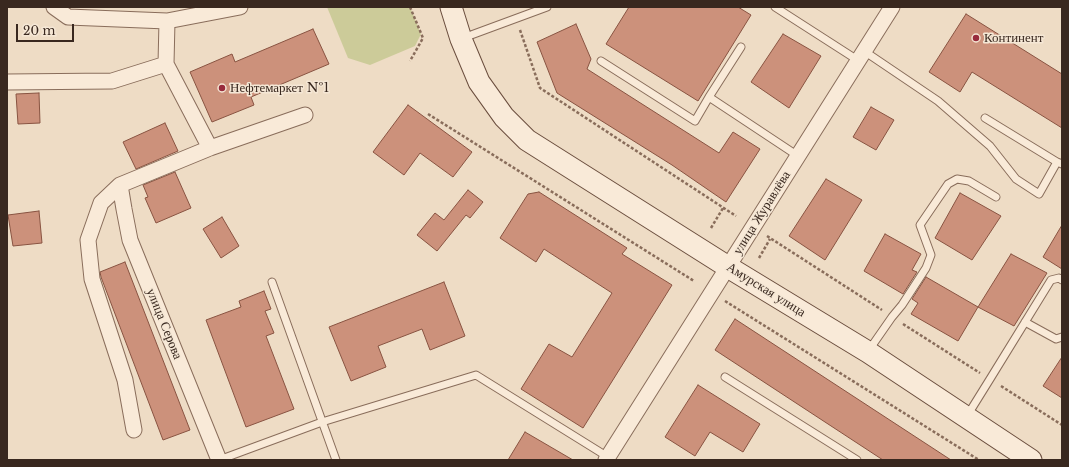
<!DOCTYPE html>
<html>
<head>
<meta charset="utf-8">
<style>
	body { margin:0 }
	#map { position:relative; width:1069px; height:467px; overflow:hidden; background:#eedcc5; font-family:"Libre Baskerville",serif }
	canvas { display:block }
	.frame { position:absolute; inset:0; border:8px solid #39281f; pointer-events:none }
	.scale { position:absolute; left:16px; top:24px; width:58px; height:18px; box-sizing:border-box; border:2px solid #39281f; border-top:0; padding-left:5px; font-size:12px; line-height:14px; white-space:nowrap; color:#39281f; -webkit-text-stroke:3px #f5e7d5; paint-order:stroke }
</style>
</head>
<body>
<div id="map">
<canvas width="1069" height="467"></canvas>
<div class="frame"></div>
<div class="scale">20 m</div>
</div>
<script>
const ctx = document.querySelector('canvas').getContext('2d');
ctx.lineJoin = 'round';
function fillPath(path, color) {
  ctx.fillStyle = color;
  ctx.fill(path, 'evenodd');
}
function toPath(rows) {
  const path = new Path2D();
  for (const r of rows) {
    path.moveTo(r[0], r[1]);
    for (let i = 2; i < r.length; i += 2) path.lineTo(r[i], r[i + 1]);
  }
  return path;
}
function trace(path, color, width, dash) {
  ctx.strokeStyle = color;
  ctx.lineWidth = width;
  ctx.lineCap = dash ? 'butt' : 'round';
  ctx.setLineDash(dash || []);
  ctx.stroke(path);
}
function drawText(font, color, halo, rows, align = 'center') {
  ctx.font = font + ' "Libre Baskerville",serif';
  ctx.lineWidth = 3;
  ctx.setLineDash([]);
  ctx.textBaseline = 'middle';
  ctx.strokeStyle = halo;
  ctx.fillStyle = color;
  for (const [text, x, y, turn = 0] of rows) {
    ctx.save();
    ctx.translate(x, y);
    ctx.rotate((+turn || 0) * Math.PI / 180);
    ctx.textAlign = isNaN(turn) ? turn : align;
    if (halo) ctx.strokeText(text, 0, 0);
    ctx.fillText(text, 0, 0);
    ctx.restore();
  }
}
const green = toPath([
	[327,7,410,7,421,34,415,46,370,65,348,58]
]);
const building = toPath([
	[629,7,738,7,751,15,698,101,606,44,629,7],
	[966,14,1062,74,1062,128,972,72,960,92,929,72,966,14],
	[576,24,591,59,587,69,719,153,733,132,760,149,726,202,672,165,557,93,537,42,576,24],
	[313,29,329,64,251,97,254,105,212,122,190,72,232,54,235,62,313,29],
	[783,34,821,56,789,108,751,82,783,34],
	[39,93,40,123,18,124,16,94,39,93],
	[408,105,472,152,453,177,420,153,404,175,373,152,408,105],
	[871,107,894,120,876,150,853,137,871,107],
	[165,123,178,151,136,169,123,142,165,123],
	[175,172,191,208,156,223,145,198,148,197,143,185,175,172],
	[826,179,862,200,825,260,789,236,826,179],
	[468,190,483,202,470,218,466,215,437,251,417,235,435,213,444,220,468,190],
	[539,192,627,248,622,254,672,285,583,428,521,389,549,344,572,357,612,293,544,249,536,262,500,238,528,194,539,192],
	[960,193,1001,216,972,260,935,238,960,193],
	[39,211,42,243,13,246,8,215,39,211],
	[222,217,239,246,221,258,203,229,222,217],
	[1062,225,1062,269,1043,257,1062,225],
	[885,234,921,254,912,270,917,272,903,294,864,271,885,234],
	[1011,254,1047,273,1014,326,978,307,1011,254],
	[125,262,190,430,163,440,101,277,100,272,125,262],
	[926,277,978,307,958,341,911,314,918,303,912,299,926,277],
	[444,282,465,336,430,350,422,329,378,346,386,367,351,381,329,327,444,282],
	[264,291,271,309,265,311,274,333,266,336,294,409,246,427,206,320,241,307,239,301,264,291],
	[735,319,951,460,883,460,715,350,735,319],
	[1062,357,1062,398,1043,386,1062,357],
	[698,385,760,424,743,452,710,432,695,456,665,437,698,385],
	[525,432,573,460,508,460,525,432]
]);
const path = toPath([
	[410,7,423,38,410,61],
	[520,30,540,88,736,216],
	[428,114,694,281],
	[711,228,723,208],
	[767,236,882,310],
	[759,258,770,239],
	[725,301,979,460],
	[903,324,980,373],
	[1001,386,1062,425]
]);
const service = toPath([
	[775,7,859,61],
	[463,38,547,7],
	[864,51,938,101,990,146,1016,179,1039,194,1057,162,1062,164],
	[601,61,695,121,709,97,798,156],
	[709,97,741,47],
	[985,118,1057,162],
	[272,282,336,460],
	[1025,322,1056,339,1062,337],
	[869,350,892,317,902,305,926,268,931,255,920,225,948,184,957,179,969,181,996,197],
	[725,377,857,460],
	[967,416,990,379,1051,280,1059,278,1062,280],
	[219,460,322,422,476,375,608,457]
]);
const minor = toPath([
	[54,7,68,17,167,21,240,7],
	[167,21,166,64,210,148],
	[7,82,112,81,166,64],
	[120,185,124,209,130,240,219,460],
	[134,430,125,380,92,279,88,240,101,203,120,185,210,148,305,115],
	[606,460,892,7]
]);
const secondary = toPath([
	[451,7,461,39,479,82,504,117,527,140,728,267,868,352,1031,460]
]);
const markers = [
	[976,38,4,"#982b3c"],
	[222,88,4,"#982b3c"]
];
const poiNames = [
	["Континент",984,38],
	["Нефтемаркет №1",230,88]
];
const streetNames = [
	["улица Журавлёва",762,213,-58],
	["Амурская улица",766,290,32],
	["улица Серова",164,324,68]
];
fillPath(green, '#cccb99');
fillPath(building, '#cc917b');
trace(building, '#885341', 1);
trace(service, '#896d5b', 9);
trace(minor, '#896d5b', 17);
trace(secondary, '#6b4e3e', 23);
trace(path, '#896d5b', 2.5, [3, 2]);
trace(service, '#f9ead8', 7);
trace(minor, '#f9ead8', 15);
trace(secondary, '#f9ead8', 21);
for (const [x, y, r, color] of markers) {
  const dot = new Path2D();
  dot.arc(x, y, r, 0, 2 * Math.PI);
  ctx.fillStyle = color;
  ctx.fill(dot);
  trace(dot, '#f5e7d5', 1.5);
}
drawText('13px', '#39281f', '#f5e7d5', poiNames, 'left');
drawText('13px', '#39281f', '#f5e7d5', streetNames);
</script>
</body>
</html>
